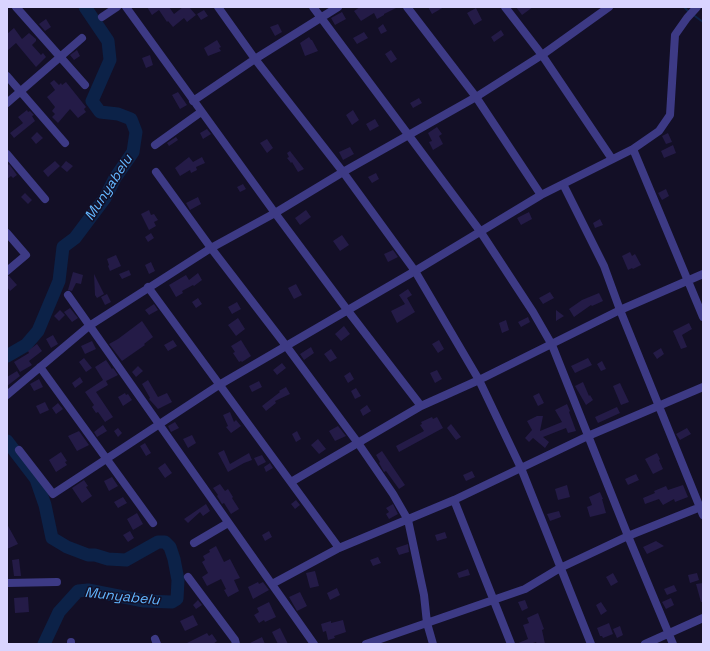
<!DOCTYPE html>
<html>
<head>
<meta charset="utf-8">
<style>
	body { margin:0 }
	#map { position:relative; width:710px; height:651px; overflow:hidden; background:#130f26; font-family:"Space Grotesk",sans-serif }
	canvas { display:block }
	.frame { position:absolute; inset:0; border:8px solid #d9d4ff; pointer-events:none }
</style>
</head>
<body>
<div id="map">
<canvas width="710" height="651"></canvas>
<div class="frame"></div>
</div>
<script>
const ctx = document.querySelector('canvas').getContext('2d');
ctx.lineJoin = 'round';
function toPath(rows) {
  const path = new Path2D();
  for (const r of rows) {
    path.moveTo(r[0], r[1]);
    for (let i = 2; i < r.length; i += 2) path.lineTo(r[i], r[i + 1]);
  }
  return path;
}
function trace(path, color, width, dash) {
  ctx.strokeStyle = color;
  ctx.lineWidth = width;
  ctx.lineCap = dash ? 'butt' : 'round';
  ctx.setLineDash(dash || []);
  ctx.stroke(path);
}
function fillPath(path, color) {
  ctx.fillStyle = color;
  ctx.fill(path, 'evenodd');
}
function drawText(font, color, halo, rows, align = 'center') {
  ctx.font = font + ' "Space Grotesk",sans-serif';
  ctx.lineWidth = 3;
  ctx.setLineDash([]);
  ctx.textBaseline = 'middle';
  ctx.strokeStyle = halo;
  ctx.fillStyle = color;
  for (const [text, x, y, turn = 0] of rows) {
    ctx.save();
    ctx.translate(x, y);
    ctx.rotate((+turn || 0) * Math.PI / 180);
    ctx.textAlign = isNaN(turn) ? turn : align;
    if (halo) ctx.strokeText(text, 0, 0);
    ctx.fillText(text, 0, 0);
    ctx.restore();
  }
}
const stream = toPath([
	[684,7,689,12],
	[692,14,703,22]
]);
const river = toPath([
	[7,356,26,345,38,331,59,281,63,247,75,238,105,198,115,178,133,152,136,132,131,119,118,114,100,112,92,101,110,60,108,41,85,7],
	[7,441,36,479,45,505,52,538,67,547,88,555,95,555,108,559,126,560,158,542,165,542,170,547,174,559,178,580,177,599,172,602,144,601,88,590,78,591,59,612,44,644]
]);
const building = toPath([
	[147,7,169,7,174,14,183,7,189,7,196,15,187,22,184,18,173,27,168,21,167,22,159,10,152,15],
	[360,7,398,7,384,14,384,15,377,19,374,13,361,21,354,11],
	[428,7,444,7,432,14],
	[516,7,533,7,522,15],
	[476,8,482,20,474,25,467,13],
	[204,10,208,16,201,20,197,14],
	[342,12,346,19,335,25,331,18],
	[46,19,51,27,45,31,39,24],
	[278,24,282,32,275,36,270,27],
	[383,24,387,31,381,34,378,28],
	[14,28,22,39,29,33,36,39,36,41,32,45,41,55,43,53,46,57,36,67,16,43,7,51,7,34],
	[501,30,504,35,494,42,491,37],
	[364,32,368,38,357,44,353,38],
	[309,37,311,40,312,40,318,51,305,56,300,43],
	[217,40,221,47,219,48,221,51,208,56,204,48],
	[77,50,80,56,74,60,70,55],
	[391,50,397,59,391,63,385,54],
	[150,55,153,65,146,68,142,58],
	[54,80,59,85,61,83,62,85,66,82,86,107,84,109,86,112,78,118,70,109,58,123,52,117,55,114,52,111,55,107,47,97,55,90,50,83],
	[178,92,187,105,180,109,172,95],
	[419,98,422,103,413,108,410,103],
	[27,110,28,112,30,111,34,115,32,116,35,121,14,138,10,133,23,123,18,117],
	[353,110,359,120,352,125,346,115],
	[375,119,379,126,370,131,366,124],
	[437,127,442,134,439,136,443,144,433,150,429,142,432,141,428,133],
	[207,129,211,134,203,139,200,133],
	[37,132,43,138,36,144,31,138],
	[668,133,672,142,666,144,662,136],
	[176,137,178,140,169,146,167,143],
	[267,139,273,148,267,153,260,143],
	[673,145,676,153,664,158,661,151],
	[350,147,354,154,343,160,339,152],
	[290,151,304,169,298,172,292,162,291,163,287,158,289,157,287,153],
	[189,157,193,162,202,157,205,163,196,167,197,170,191,173,190,170,180,176,175,168],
	[55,161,60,166,48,177,43,171],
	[66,161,73,166,67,172,61,167],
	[9,164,17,175,13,178,11,176,7,179,7,166],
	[376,173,379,179,372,183,368,177],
	[243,184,246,189,240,192,237,187],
	[666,189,669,196,662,200,658,193],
	[25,193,32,200,28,204,21,197],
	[198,197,201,204,190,210,186,203],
	[149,210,151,215,154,214,158,220,154,222,156,226,149,230,141,214],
	[306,210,311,217,300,225,295,218],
	[529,212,532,219,521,225,517,218],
	[600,219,603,225,595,228,593,223],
	[151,233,154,238,148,242,145,237],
	[342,235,349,245,340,251,333,241],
	[393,250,398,257,388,262,384,254],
	[630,252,632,256,635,254,641,265,633,269,632,268,628,270,622,256],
	[116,255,121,266,110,271,108,266,109,265,107,259],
	[151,262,155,271,149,274,145,265],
	[129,270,131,275,122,279,119,274],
	[73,272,83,275,81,284,76,283,72,291,68,290],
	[198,273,202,280,194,286,193,285,182,291,183,293,176,297,169,285,186,275,189,280],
	[94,274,104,294,97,298,95,295],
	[7,276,9,276,17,285,10,291,7,287],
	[296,284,302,295,294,299,288,288],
	[408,289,412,295,407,298,415,312,397,323,391,311,405,304,399,295],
	[550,292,554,298,543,304,539,298],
	[599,293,603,301,592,306,591,305,574,317,569,309,582,300],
	[107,294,111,302,105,305,101,297],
	[198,298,202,304,196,308,192,302],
	[237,302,241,309,232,314,228,307],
	[154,304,158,310,149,315,145,310],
	[70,308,78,318,72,322,64,312],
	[60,310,65,315,59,321,54,316],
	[556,310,564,316,556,321],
	[528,317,530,322,521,327,518,322],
	[238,318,245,329,236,336,228,325],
	[506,320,509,330,502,333,499,323],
	[142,321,153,337,144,344,145,345,122,361,109,344,118,339],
	[689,323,692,329,682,335,687,347,681,349,673,331],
	[344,326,350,334,341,341,335,334],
	[53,335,58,344,51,348,46,339],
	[173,340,177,346,168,351,164,345],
	[241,340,251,356,242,362,241,361,239,362,233,353,235,352,231,346],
	[439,340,444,349,438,353,432,344],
	[92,341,96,349,85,354,81,346],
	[37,344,42,351,29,361,32,365,20,372,14,362,29,353,28,351],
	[311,347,314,353,304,360,300,354],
	[661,348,664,354,657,359,653,353],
	[331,349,337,358,330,362,324,354],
	[84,358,92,368,86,372,79,362],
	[588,358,592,365,575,373,571,366],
	[106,360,112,369,113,368,118,375,106,381,108,385,96,392,113,417,105,422,98,412,96,413,92,407,94,405,85,392,103,380,95,367],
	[602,361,606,369,601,371,597,364],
	[282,363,286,368,277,375,273,370],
	[138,366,143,371,136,377,132,372],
	[437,370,442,379,435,383,430,373],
	[17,371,20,376,7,386,7,377],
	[350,372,354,379,348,383,344,376],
	[80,377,83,382,75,388,72,383],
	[39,379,43,387,34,391,30,384],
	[148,380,158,397,167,393,172,402,158,409,149,399,150,398,142,384],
	[259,381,262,387,252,392,249,386],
	[583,382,589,396,590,395,593,400,586,405,575,386],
	[620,383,629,402,621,405,613,386],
	[286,387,290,394,275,401,276,403,266,411,262,406,280,392,279,391],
	[356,388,361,396,355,399,351,391],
	[125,393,126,395,128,394,132,400,123,406,118,397],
	[539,393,544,403,538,406,533,396],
	[45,402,49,410,40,414,36,406],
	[58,403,63,409,56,414,52,408],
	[567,404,570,411,569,412,576,431,568,433,566,428,543,437,549,442,545,448,533,438,529,442,525,438,532,430,527,421,537,416,543,416,540,431,562,422,555,410],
	[367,405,371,411,363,416,360,410],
	[617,407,620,413,598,423,595,417],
	[230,412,234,422,236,420,241,426,231,433,226,427,228,426,223,415],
	[432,417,433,419,437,417,443,428,399,452,396,446,424,431,420,425,422,424,421,422],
	[175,422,179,428,171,432,168,426],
	[451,424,461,437,456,440,447,428],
	[103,425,107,431,97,437,94,432],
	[338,426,346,436,335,441,329,431],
	[118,428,122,433,118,437,114,431],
	[687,428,691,434,680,440,676,434],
	[79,431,89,445,77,451,68,436],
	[297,431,301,439,296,442,292,434],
	[192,435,196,443,188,448,183,439],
	[318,439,326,449,319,454,311,445],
	[145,443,151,453,146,456,140,446],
	[224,450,230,464,249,453,252,460,244,463,228,472,218,453],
	[382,451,405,485,399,489,386,471,384,472,379,463,380,462,376,455],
	[61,452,67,461,65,462,67,465,56,472,49,460],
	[657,453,660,459,659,460,663,469,653,474,645,459],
	[262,455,266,462,258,466,254,458],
	[165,463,172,473,165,478,158,468],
	[270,463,273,468,266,472,264,467],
	[472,471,475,477,466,481,463,475],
	[636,474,639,480,628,485,625,479],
	[112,477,118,486,109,491,104,481],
	[84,480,88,486,86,487,92,496,82,503,72,488],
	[220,484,225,491,228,489,233,497,232,498,239,509,231,514,224,503,222,504,217,496,218,495,213,488],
	[567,485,570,497,558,500,555,489],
	[683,485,688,497,675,502,674,499,663,505,659,499,645,504,643,498,655,493,654,491,666,486,668,490],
	[600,492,603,499,602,499,606,513,590,517,587,507,592,505,589,497],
	[123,497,127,503,118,508,114,502],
	[296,500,300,505,295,509,291,504],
	[206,504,210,511,203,516,200,512,188,523,184,519],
	[393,504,398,514,389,519,386,514,389,512,386,508],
	[559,511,561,517,550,521,547,514],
	[137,513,143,524,133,530,127,519],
	[7,524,18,544,7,549],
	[130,531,134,538,128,542,123,535],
	[269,531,272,537,265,541,262,535],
	[445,532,447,538,437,541,435,535],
	[656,541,664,546,647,554,643,547],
	[408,544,409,552,399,555,396,548],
	[216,546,224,562,230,559,240,578,234,580,239,591,228,597,224,590,226,589,221,579,207,586,202,577,208,573,202,562,205,560,203,556,210,552,209,550],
	[378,557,381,563,373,566,370,560],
	[19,559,21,576,14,576,12,560],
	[468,569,470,575,459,578,457,573],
	[315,571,319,586,310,588,306,573],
	[613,573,618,582,611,586,606,577],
	[697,573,699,580,690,583,688,575],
	[258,582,259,584,263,582,269,590,253,599,248,587],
	[703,583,703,602,701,602,696,584],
	[674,585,677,591,667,595,664,589],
	[337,588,340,595,330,600,327,593],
	[300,592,307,606,297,611,289,597],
	[28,597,29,612,15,613,14,598],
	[671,598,674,605,666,609,662,602],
	[198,600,202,605,196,609,193,605],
	[525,600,528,608,522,611,518,602],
	[269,602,276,617,265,622,264,620,259,623,254,615,259,612,257,608],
	[601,602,607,611,601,615,596,605],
	[538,613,544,629,542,630,545,644,537,644,536,642,530,644,516,644,528,639,523,625,529,623,527,618],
	[193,615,198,625,185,631,180,621],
	[343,620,346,632,334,636,335,638,328,640,326,631,323,632,321,624,331,621,331,623],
	[609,623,613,634,603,638,602,636,600,636,597,628],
	[620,626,623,635,617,638,613,629],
	[280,628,288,644,278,644,272,632],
	[207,633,209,636,212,634,217,641,213,644,185,644],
	[262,637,265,644,248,644]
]);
const minor = toPath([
	[16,7,85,85],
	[126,7,275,213,348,311,421,406],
	[218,7,255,59,343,172,415,271,479,380,521,468,591,644],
	[313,7,480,231,533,312,552,345,628,536,673,644],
	[407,7,476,97,541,195],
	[505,7,542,55,612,159],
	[102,17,117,7],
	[7,76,65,143],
	[193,101,255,59,338,7],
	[7,103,82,38],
	[155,145,201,112],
	[633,149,703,317],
	[7,154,45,199],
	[156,172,211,248,287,347,358,443,393,494,408,520,424,595,427,623,433,644],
	[563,184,604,266,620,310,703,515],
	[7,233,26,255,7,271],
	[148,287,339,548],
	[68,295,314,644],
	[40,367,153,523],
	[7,395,89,326,211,248,275,213,343,172,476,97,542,55,609,7],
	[19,450,53,494,219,385,415,271,541,195,633,149,659,131,670,115,675,35,687,18,697,7],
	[291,482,421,406,479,380,620,310,703,274],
	[454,500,511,644],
	[194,543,228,523],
	[188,577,235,640,236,644],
	[7,583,57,582],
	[272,584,339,548,454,500,588,436,703,387],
	[155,639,157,644],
	[71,642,71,644],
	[366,644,525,589,560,568,628,536,703,506],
	[645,644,703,618]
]);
const waterNames = [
	["Munyabelu",109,188,-57],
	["Munyabelu",122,597,6]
];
trace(stream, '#0c2248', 2);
trace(river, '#0c2248', 13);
fillPath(building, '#241b47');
trace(minor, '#3d3a85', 8);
drawText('italic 14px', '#62b6ff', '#130f26', waterNames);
</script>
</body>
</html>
